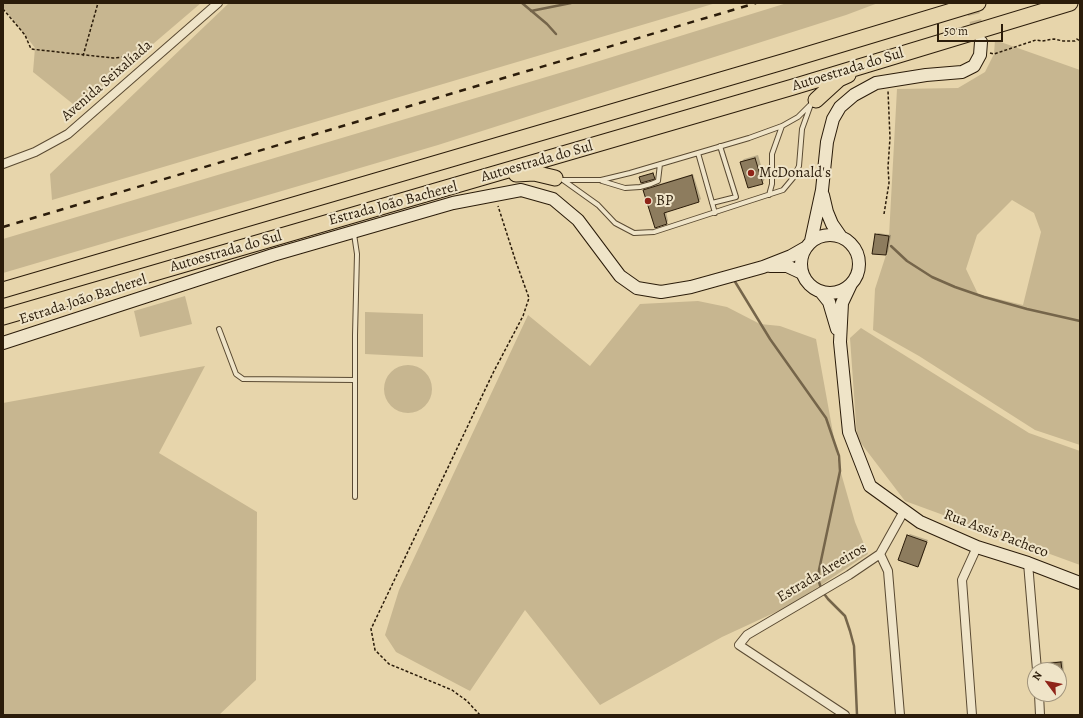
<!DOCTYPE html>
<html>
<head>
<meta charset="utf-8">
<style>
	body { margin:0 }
	#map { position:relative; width:1083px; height:718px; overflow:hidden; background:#e7d5ab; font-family:Alegreya,serif }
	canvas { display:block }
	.frame { position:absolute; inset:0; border:4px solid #2b1c0a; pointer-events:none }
	.north { position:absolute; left:1027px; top:662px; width:40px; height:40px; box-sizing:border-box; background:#efe4c8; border:1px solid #a1947c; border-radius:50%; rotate:302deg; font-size:11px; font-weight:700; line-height:16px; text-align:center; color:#2b1c0a }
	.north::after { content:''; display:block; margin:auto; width:14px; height:18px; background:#8f2418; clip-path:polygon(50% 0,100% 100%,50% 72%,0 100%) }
	.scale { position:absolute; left:937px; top:24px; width:66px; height:18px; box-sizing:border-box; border:2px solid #2b1c0a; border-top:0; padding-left:5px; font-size:12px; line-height:14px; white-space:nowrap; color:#2b1c0a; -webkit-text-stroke:3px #efe4c8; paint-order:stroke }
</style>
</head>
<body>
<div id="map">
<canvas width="1083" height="718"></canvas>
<div class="frame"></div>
<div class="north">N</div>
<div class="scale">50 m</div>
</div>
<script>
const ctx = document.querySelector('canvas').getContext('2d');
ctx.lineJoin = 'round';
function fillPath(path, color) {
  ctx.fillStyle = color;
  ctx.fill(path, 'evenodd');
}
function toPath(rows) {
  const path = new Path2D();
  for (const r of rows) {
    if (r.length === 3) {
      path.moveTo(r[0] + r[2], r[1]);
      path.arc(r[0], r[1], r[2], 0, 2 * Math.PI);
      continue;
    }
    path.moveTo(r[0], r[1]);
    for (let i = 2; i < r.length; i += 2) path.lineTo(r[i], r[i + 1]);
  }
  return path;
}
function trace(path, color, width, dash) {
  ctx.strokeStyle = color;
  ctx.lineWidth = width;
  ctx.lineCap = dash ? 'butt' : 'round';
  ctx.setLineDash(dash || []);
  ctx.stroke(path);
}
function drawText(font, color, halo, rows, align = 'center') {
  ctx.font = font + ' Alegreya,serif';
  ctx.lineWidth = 4;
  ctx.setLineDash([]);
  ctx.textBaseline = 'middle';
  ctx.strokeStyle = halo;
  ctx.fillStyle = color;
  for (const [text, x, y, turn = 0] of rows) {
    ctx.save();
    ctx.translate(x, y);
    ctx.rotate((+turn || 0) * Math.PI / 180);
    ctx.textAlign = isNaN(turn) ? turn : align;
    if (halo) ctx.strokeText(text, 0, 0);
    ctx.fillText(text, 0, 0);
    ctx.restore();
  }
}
const green = toPath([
	[3,3,201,3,78,108,33,72,35,48,3,7],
	[229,3,716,3,52,200,50,174],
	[787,3,878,3,846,15,438,145,3,273,3,239,583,66],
	[995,40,1080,70,1080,445,1035,430,919,356,873,330,875,289,886,255,889,236,897,89,958,88,985,72,994,54],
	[1012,200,1034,213,1041,232,1023,305,978,294,966,269,977,235],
	[185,296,192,324,140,337,134,311],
	[698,301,727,307,760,324,780,326,816,339,839,466,855,522,868,554,789,606,722,637,600,705,525,610,470,691,396,652,385,635,399,590,528,315,590,366,640,304],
	[365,312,423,314,423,357,365,354],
	[861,328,1029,433,1080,451,1080,565,905,501,857,438,850,338],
	[408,389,24],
	[205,366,159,453,257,512,256,680,219,715,3,715,3,403]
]);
const shadow = toPath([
	[758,155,765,179,762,183,741,162,744,159],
	[693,174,701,199,699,201,666,211,668,221,666,223,644,190,646,188],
	[878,233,891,235,888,252,886,254,873,253,876,235],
	[910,534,928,540,920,564,918,566,908,536],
	[1063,661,1064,673,1062,675,1059,675,1059,670,1045,670,1045,664,1047,662]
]);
const stream = toPath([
	[522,3,547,24,556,34],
	[531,11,571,3],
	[891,246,907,261,932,277,955,287,984,297,1027,309,1080,321],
	[734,280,770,339,826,418,839,456,840,471,819,570,819,582,822,591,828,599,845,616,850,631,854,646,857,715]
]);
const building = toPath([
	[755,158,763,184,748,188,740,162,755,158],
	[653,173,655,179,641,183,639,177,653,173],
	[692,175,699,202,664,213,667,224,655,228,643,190,692,175],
	[875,234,889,236,886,255,872,254,875,234],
	[907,535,927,542,918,567,898,560,907,535],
	[1061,662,1062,670,1042,670,1042,664,1061,662]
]);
const secondaryTunnel = toPath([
	[971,3,980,39]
]);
const path = toPath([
	[3,9,25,35,31,49,113,58,145,55],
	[990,53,994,54,1036,40,1042,41,1054,39,1063,41,1075,41,1077,39,1080,41],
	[83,56,98,3],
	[884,214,889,183,888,167,890,138,888,91],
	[480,715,467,701,452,690,389,664,375,650,371,629,493,373,523,316,529,298,515,259,498,206]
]);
const lane = toPath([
	[698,153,715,213],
	[563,180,598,205,615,223,634,233,654,232,783,190,793,178,799,166,802,129,811,104],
	[563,180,601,180,630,173,749,138,782,126,798,117,810,105],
	[602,181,625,188,640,187,651,184,658,181,660,164],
	[769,195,772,184,772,154,782,126],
	[712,203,736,197,720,146],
	[354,234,357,254,355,335,355,497],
	[219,329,236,374,243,379,355,380]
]);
const street = toPath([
	[3,164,35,152,68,134,218,3],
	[880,554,888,571,900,715],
	[1028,563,1037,670],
	[1039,694,1040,715],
	[845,715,739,645,747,635,849,575,880,554,904,511],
	[972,715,962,580,977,547]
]);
const secondary = toPath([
	[823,195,827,212,832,224,841,237],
	[830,264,29],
	[811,241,822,190,827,142,833,119,840,107,854,95,876,83,926,75,962,72,974,66,980,55,981,42],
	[770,266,787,266,802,273],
	[851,284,842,303,840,342,849,432,870,486,920,522,977,547,1028,563,1080,583],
	[821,292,829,302,837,329],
	[3,343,273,255,453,203,521,190,553,199,578,220,620,276,637,288,661,292,691,287,763,267,791,256,805,248]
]);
const highway = toPath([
	[816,100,839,79,848,75],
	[516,174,534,173,555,178],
	[3,290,786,61,978,3],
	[3,317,793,87,1070,3]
]);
const rail = toPath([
	[3,227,756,3]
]);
const markers = [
	[751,173,4,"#8f2418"],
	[648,201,4,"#8f2418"]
];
const streetNames = [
	["Autoestrada do Sul",848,70,-17],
	["Avenida Seixalíada",107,81,-41],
	["Autoestrada do Sul",537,162,-16],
	["Estrada João Bacherel",393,204,-15],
	["Autoestrada do Sul",226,252,-16],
	["Estrada João Bacherel",83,300,-18],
	["Rua Assis Pacheco",996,534,21],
	["Estrada Areeiros",822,573,-31]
];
const poiNames = [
	["McDonald's",759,173],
	["BP",656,201]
];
fillPath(green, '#c7b690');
fillPath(shadow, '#0003');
trace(stream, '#75654a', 2.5);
fillPath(building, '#8d7c5e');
trace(building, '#2b1c0a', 1);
trace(secondaryTunnel, '#c1b08b', 12, [12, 6]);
trace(lane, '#5a4a32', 6);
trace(street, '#5a4a32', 10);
trace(secondary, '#2b1c0a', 14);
trace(highway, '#2b1c0a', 17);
trace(path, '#2b1c0a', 1.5, [3, 2]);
trace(lane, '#efe4c8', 4);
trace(street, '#efe4c8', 8);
trace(secondary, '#efe4c8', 12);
trace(highway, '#e7d5ab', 15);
trace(rail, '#2b1c0a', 2.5, [7, 7]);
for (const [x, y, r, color] of markers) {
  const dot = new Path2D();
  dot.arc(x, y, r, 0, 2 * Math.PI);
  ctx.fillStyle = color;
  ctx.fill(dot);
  trace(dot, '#efe4c8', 1.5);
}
drawText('15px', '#2b1c0a', '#efe4c8', streetNames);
drawText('15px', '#2b1c0a', '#efe4c8', poiNames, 'left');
</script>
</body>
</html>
